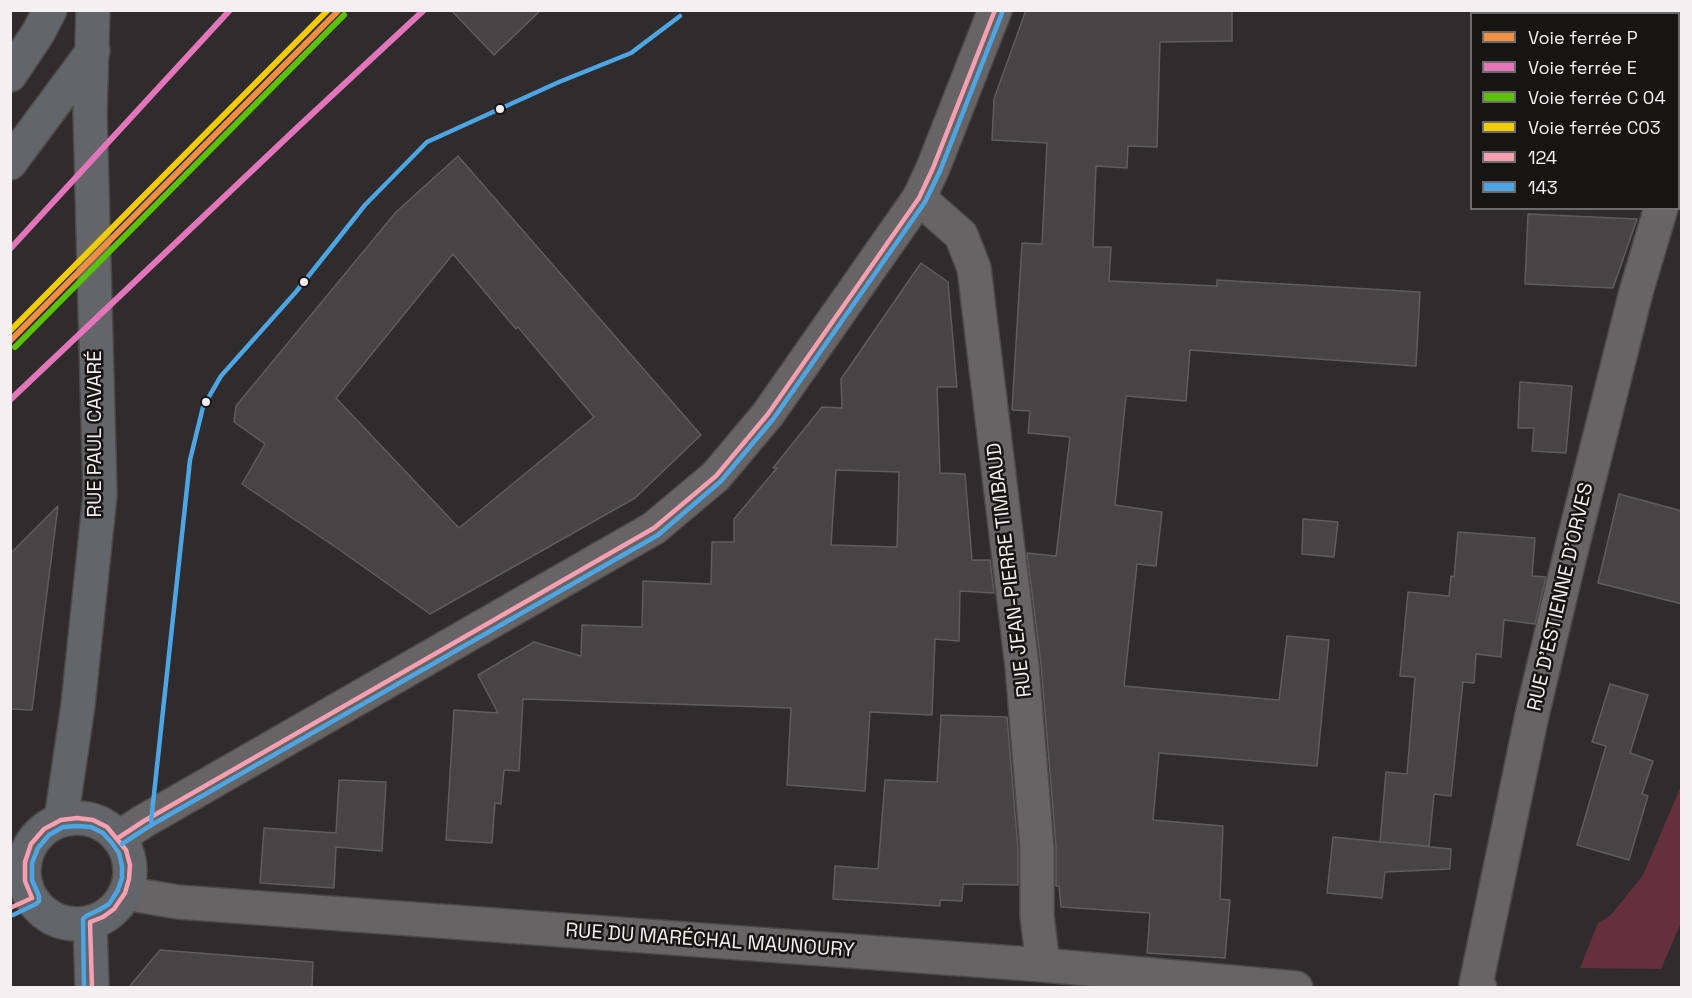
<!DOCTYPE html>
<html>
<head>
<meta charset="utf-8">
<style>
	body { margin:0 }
	#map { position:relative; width:1692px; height:998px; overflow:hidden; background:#302b2c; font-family:"Space Grotesk",sans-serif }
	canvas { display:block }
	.frame { position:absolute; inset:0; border:12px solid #f4f0f1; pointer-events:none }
	.legend { position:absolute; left:1470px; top:12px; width:210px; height:198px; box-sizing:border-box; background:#171414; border:2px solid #6f6c6c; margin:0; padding:8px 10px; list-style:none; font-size:18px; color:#f4f0f1 }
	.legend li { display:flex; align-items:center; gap:12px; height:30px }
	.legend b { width:30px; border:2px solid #6f6c6c }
</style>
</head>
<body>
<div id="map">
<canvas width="1692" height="998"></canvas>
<div class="frame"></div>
<ul class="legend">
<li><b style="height:8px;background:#f28e42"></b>Voie ferrée P</li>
<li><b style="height:8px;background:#e376bb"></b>Voie ferrée E</li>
<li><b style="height:8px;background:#5bc109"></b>Voie ferrée C 04</li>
<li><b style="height:8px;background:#f2cc05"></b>Voie ferrée C03</li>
<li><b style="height:8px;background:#f59fb3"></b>124</li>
<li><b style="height:8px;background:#4da6e3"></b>143</li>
</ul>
</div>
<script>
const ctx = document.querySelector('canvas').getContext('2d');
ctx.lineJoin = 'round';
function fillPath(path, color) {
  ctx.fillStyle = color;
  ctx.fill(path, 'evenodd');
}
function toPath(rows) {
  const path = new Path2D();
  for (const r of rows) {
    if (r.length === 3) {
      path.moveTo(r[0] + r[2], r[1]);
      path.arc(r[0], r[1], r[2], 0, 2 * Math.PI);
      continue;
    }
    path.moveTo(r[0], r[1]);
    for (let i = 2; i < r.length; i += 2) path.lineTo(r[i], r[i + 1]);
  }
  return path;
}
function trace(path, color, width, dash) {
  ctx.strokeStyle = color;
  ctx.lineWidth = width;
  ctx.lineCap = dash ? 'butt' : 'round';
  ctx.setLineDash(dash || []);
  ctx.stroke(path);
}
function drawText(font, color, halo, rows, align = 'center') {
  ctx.font = font + ' "Space Grotesk",sans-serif';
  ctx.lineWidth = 5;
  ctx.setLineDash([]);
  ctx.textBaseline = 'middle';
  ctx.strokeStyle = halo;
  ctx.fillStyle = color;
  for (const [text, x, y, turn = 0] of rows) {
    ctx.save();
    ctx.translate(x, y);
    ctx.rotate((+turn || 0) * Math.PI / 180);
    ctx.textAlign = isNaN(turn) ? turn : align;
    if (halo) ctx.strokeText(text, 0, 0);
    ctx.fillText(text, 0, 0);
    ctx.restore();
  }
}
const green = toPath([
	[1681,786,1681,923,1661,969,1580,968,1598,923,1611,915,1643,875]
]);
const building = toPath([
	[451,10,541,10,494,55,451,10],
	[1026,10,1232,10,1232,41,1160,42,1157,147,1128,146,1127,168,1096,166,1093,247,1111,247,1109,281,1217,286,1217,280,1420,292,1416,366,1190,350,1186,401,1126,396,1115,505,1162,512,1156,566,1137,564,1124,686,1279,700,1287,636,1329,640,1317,766,1159,753,1153,820,1223,826,1220,899,1230,900,1225,958,1147,953,1150,913,1061,907,1059,886,1056,886,1056,846,1041,664,1027,553,1056,556,1070,437,1028,433,1030,411,1012,410,1022,243,1042,244,1047,143,992,140,994,99,1026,10],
	[458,156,701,435,635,498,430,614,337,548,242,484,265,444,234,422,236,406,396,212,458,156],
	[453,254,516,329,518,327,594,417,459,528,336,398,453,254],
	[1528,214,1637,219,1613,288,1525,284,1528,214],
	[921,263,948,282,957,387,937,387,940,473,965,474,972,560,990,560,994,593,960,591,959,641,935,639,932,715,870,712,865,791,787,785,791,708,523,699,519,771,504,770,501,804,495,803,492,843,446,840,454,710,498,713,478,675,534,642,581,656,582,625,642,627,643,581,711,584,712,542,734,542,734,519,777,468,773,468,822,407,842,408,841,379,921,263],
	[836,470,899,472,897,547,831,545,836,470],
	[1520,382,1572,386,1566,453,1532,451,1534,428,1518,428,1520,382],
	[1619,494,1682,511,1682,604,1598,583,1619,494],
	[58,506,32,710,10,709,10,554,58,506],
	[1303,519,1338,522,1334,557,1302,554,1303,519],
	[1458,532,1535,538,1532,576,1546,577,1535,624,1504,620,1501,657,1476,654,1474,683,1463,682,1451,796,1434,794,1429,846,1380,842,1386,772,1407,774,1415,677,1400,676,1408,592,1449,596,1451,576,1454,577,1458,532],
	[1610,684,1648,695,1630,753,1653,761,1642,794,1648,796,1629,860,1577,845,1606,746,1592,742,1610,684],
	[941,715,1007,717,1018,849,1018,885,963,884,962,901,940,900,940,906,833,899,835,866,878,869,885,780,937,782,941,715],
	[339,780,386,782,382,851,336,847,334,888,260,883,264,828,336,833,339,780],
	[1333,837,1451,849,1450,869,1385,872,1382,898,1327,893,1333,837],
	[160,950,313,962,312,987,129,987,160,950]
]);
const minor = toPath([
	[1678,151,1682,141],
	[919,198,961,235,974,268,1022,666,1037,848,1037,916,1043,965],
	[118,838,144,821,654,528,716,476,768,414,919,198,933,168,995,10],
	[125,893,178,902,1043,965,1296,988],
	[1480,988,1476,984,1532,715,1573,543,1636,292,1661,208]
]);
const major = toPath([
	[10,75,38,33,50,10],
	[10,163,93,51],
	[77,871,53],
	[61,820,78,705,100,495,90,112,93,10],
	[90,922,92,988]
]);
const bus1 = toPath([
	[118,838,144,821,654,528,716,476,768,414,919,198,933,168,995,10],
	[10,908,32,898,25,881,25,862,31,844,44,829,61,820,77,818,93,820,107,827,126,850,130,865,129,879,125,893,114,909,103,917,90,922,92,988]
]);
const bus2 = toPath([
	[151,822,190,460,203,407,221,376,295,293,365,205,427,142,559,82,631,53,680,16],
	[122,844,148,827,658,535,721,481,774,418,925,202,940,171,1002,13],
	[13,915,36,904,39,901,39,896,32,880,32,863,38,848,49,835,63,827,77,826,91,827,103,833,112,843,119,853,122,866,122,878,118,890,109,904,99,910,86,916,83,919,84,988]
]);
const rail1 = toPath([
	[10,341,339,10]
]);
const rail2 = toPath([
	[10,249,230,10],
	[10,400,298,127,424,10]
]);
const rail3 = toPath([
	[15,347,344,15]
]);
const rail4 = toPath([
	[10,331,328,10]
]);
const markers = [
	[500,109,5,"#f4f0f1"],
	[304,282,5,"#f4f0f1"],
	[206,402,5,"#f4f0f1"]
];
const streetNames = [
	["RUE PAUL CAVARÉ",96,434,-90],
	["RUE JEAN-PIERRE TIMBAUD",1010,570,-97],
	["RUE D'ESTIENNE D'ORVES",1561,597,-77],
	["RUE DU MARÉCHAL MAUNOURY",710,941,4]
];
fillPath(green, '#65303c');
fillPath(building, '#484445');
trace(building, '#5f5c5c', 1.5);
trace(minor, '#4c4949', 36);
trace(major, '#4c4949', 36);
trace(minor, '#676465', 33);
trace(major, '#636568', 33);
trace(bus1, '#f59fb3', 4.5);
trace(bus2, '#4da6e3', 4.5);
trace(rail1, '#f28e42', 6);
trace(rail2, '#e376bb', 6);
trace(rail3, '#5bc109', 6);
trace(rail4, '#f2cc05', 6);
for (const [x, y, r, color] of markers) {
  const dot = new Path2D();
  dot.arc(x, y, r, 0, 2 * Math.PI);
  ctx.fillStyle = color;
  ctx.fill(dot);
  trace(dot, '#171414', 2);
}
drawText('20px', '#f4f0f1', '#171414', streetNames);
</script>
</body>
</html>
